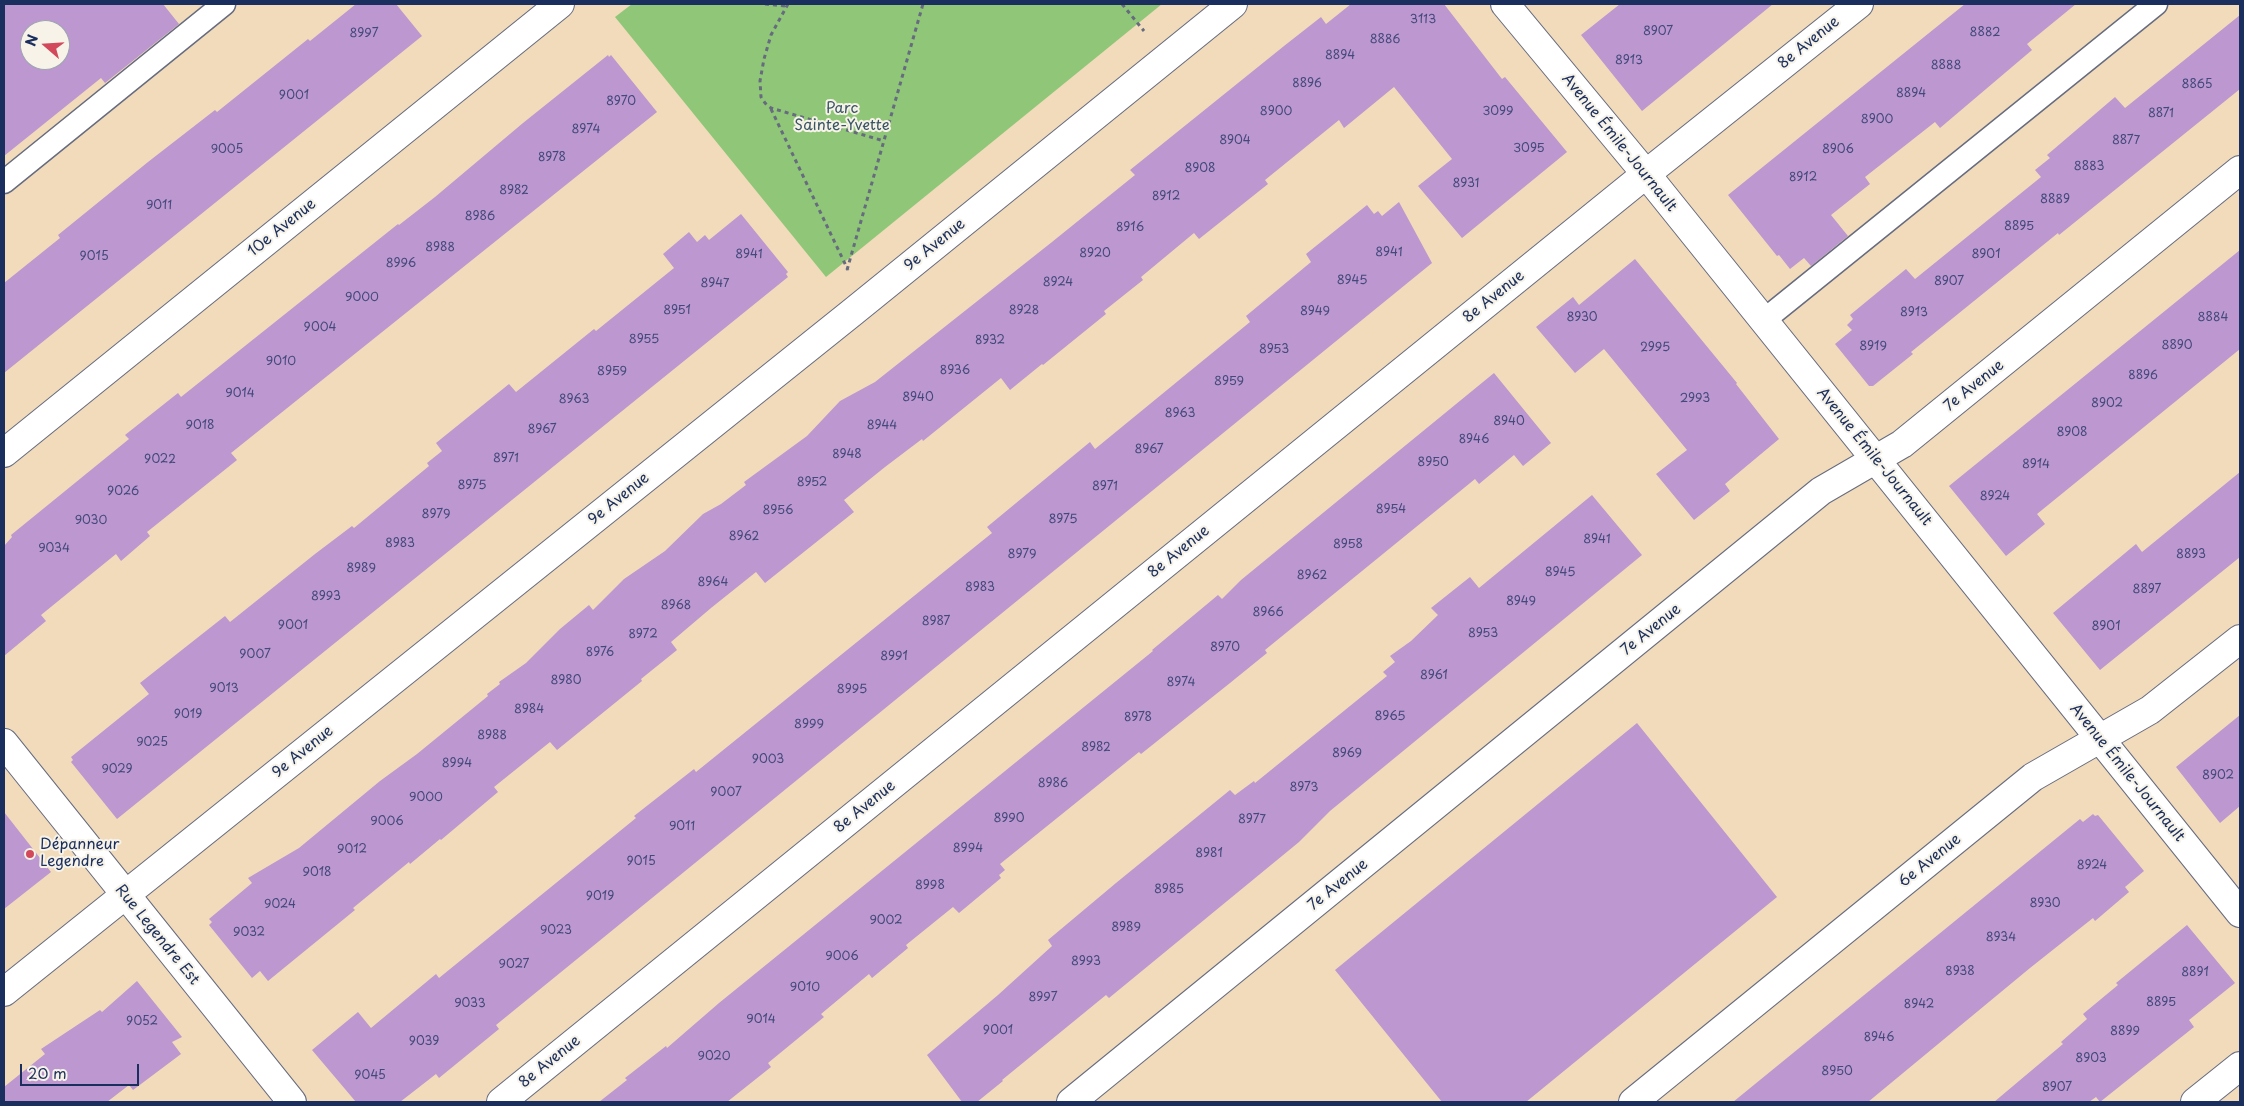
<!DOCTYPE html>
<html>
<head>
<meta charset="utf-8">
<style>
	body { margin:0 }
	#map { position:relative; width:2244px; height:1106px; overflow:hidden; background:#f1dbbb; font-family:"Playpen Sans",sans-serif }
	canvas { display:block }
	.frame { position:absolute; inset:0; border:5px solid #1b2f5e; pointer-events:none }
	.north { position:absolute; left:20px; top:20px; width:50px; height:50px; box-sizing:border-box; background:#f7f3e8; border:1px solid #9fa5b1; border-radius:50%; rotate:289deg; font-size:14px; font-weight:700; line-height:20px; text-align:center; color:#1b2f5e }
	.north::after { content:''; display:block; margin:auto; width:18px; height:22px; background:#d1495b; clip-path:polygon(50% 0,100% 100%,50% 72%,0 100%) }
	.scale { position:absolute; left:20px; top:1064px; width:119px; height:22px; box-sizing:border-box; border:2px solid #1b2f5e; border-top:0; padding-left:6px; font-size:15px; line-height:18px; white-space:nowrap; color:#1b2f5e; -webkit-text-stroke:4px #f7f3e8; paint-order:stroke }
</style>
</head>
<body>
<div id="map">
<canvas width="2244" height="1106"></canvas>
<div class="frame"></div>
<div class="north">N</div>
<div class="scale">20 m</div>
</div>
<script>
const ctx = document.querySelector('canvas').getContext('2d');
ctx.lineJoin = 'round';
function fillPath(path, color) {
  ctx.fillStyle = color;
  ctx.fill(path, 'evenodd');
}
function toPath(rows) {
  const path = new Path2D();
  for (const r of rows) {
    path.moveTo(r[0], r[1]);
    for (let i = 2; i < r.length; i += 2) path.lineTo(r[i], r[i + 1]);
  }
  return path;
}
function trace(path, color, width, dash) {
  ctx.strokeStyle = color;
  ctx.lineWidth = width;
  ctx.lineCap = dash ? 'butt' : 'round';
  ctx.setLineDash(dash || []);
  ctx.stroke(path);
}
function drawText(font, color, halo, rows, align = 'center') {
  ctx.font = font + ' "Playpen Sans",sans-serif';
  ctx.lineWidth = 4;
  ctx.setLineDash([]);
  ctx.textBaseline = 'middle';
  ctx.strokeStyle = halo;
  ctx.fillStyle = color;
  for (const [text, x, y, turn = 0] of rows) {
    ctx.save();
    ctx.translate(x, y);
    ctx.rotate((+turn || 0) * Math.PI / 180);
    ctx.textAlign = isNaN(turn) ? turn : align;
    if (halo) ctx.strokeText(text, 0, 0);
    ctx.fillText(text, 0, 0);
    ctx.restore();
  }
}
const green = toPath([
	[632,4,1162,4,826,277,615,17]
]);
const building = toPath([
	[4,4,163,4,179,24,105,83,101,78,4,156],
	[30,30,60,30,60,60,30,60],
	[356,4,396,4,422,36,4,373,4,283,60,238,58,235,148,162,215,110,217,112,308,39,310,41],
	[1351,4,1444,4,1502,79,1505,77,1567,152,1462,238,1418,186,1452,159,1394,87,1344,128,1339,120,1265,180,1268,184,1199,239,1194,233,1141,277,1143,280,1104,311,1106,314,1043,365,1042,364,1010,390,1001,378,923,441,922,439,885,467,844,500,854,512,765,583,756,572,711,608,671,642,677,650,641,679,642,681,557,750,550,742,494,787,498,792,441,840,440,839,410,864,409,862,353,908,355,910,268,981,260,971,252,978,209,925,212,922,209,919,252,883,248,878,299,848,380,781,417,754,488,696,487,694,500,684,499,682,526,663,560,629,589,605,593,610,624,579,665,551,703,514,721,504,746,485,744,482,807,436,840,401,875,382,1052,242,1135,175,1130,170,1284,46,1321,17,1326,24],
	[1620,4,1773,4,1642,111,1581,35],
	[1965,4,2076,4,2027,44,2032,50,1940,128,1935,122,1865,177,1870,184,1831,215,1848,236,1811,266,1804,258,1790,269,1779,255,1777,256,1728,195],
	[2240,15,2240,89,2059,235,2058,233,1911,352,1913,354,1873,386,1869,386,1835,344,1852,330,1847,325,1853,319,1850,315,1906,269,1915,279,2041,177,2035,170,2050,158,2047,155,2115,97,2125,108],
	[608,55,609,57,611,55,657,112,231,453,237,460,147,532,150,536,121,561,116,554,41,615,46,621,4,656,4,546,12,537,11,535,129,439,125,435,178,393,181,397,398,224,399,225,435,197,523,123],
	[1399,202,1432,263,496,1025,499,1029,439,1078,436,1074,400,1102,356,1102,312,1050,358,1012,371,1028,436,974,439,978,636,818,634,816,694,769,696,772,992,533,987,527,1090,442,1095,449,1250,322,1246,316,1311,262,1306,254,1367,205,1374,214,1378,211,1382,216],
	[741,214,788,272,786,274,788,277,117,819,71,762,73,760,71,757,149,694,140,683,225,616,230,622,315,554,352,526,354,528,429,466,427,463,442,451,436,443,509,384,516,392,594,329,596,331,674,268,663,254,689,232,697,242,705,235,709,240],
	[2240,250,2240,349,2037,514,2045,524,2006,556,1949,486],
	[1635,259,1737,383,1736,384,1779,439,1725,484,1730,491,1694,520,1656,474,1687,450,1604,349,1575,373,1536,327,1573,297,1579,305],
	[1494,373,1551,443,1523,466,1514,455,1479,484,1475,479,1265,650,1267,653,1230,683,1141,754,1139,752,1000,864,1005,870,999,875,1001,878,959,913,953,907,906,945,908,948,872,978,869,974,821,1014,824,1017,768,1063,771,1067,727,1102,599,1102,627,1080,625,1078,666,1046,667,1048,719,1003,1153,651,1152,650,1218,595,1222,599,1241,580],
	[2240,472,2240,557,2100,670,2053,613,2136,544,2142,552],
	[1592,495,1642,555,1330,811,1299,842,1109,998,1106,995,1002,1080,1003,1081,977,1102,962,1102,927,1055,998,995,1052,946,1048,940,1116,883,1230,790,1235,795,1254,781,1255,783,1387,676,1383,672,1395,662,1390,656,1411,641,1438,615,1431,608,1470,577,1479,588],
	[2240,715,2240,806,2220,823,2176,767],
	[1637,723,1777,897,1526,1102,1442,1102,1335,970],
	[4,812,51,872,4,909],
	[2093,814,2095,816,2098,815,2144,871,2125,887,2129,892,2095,921,2093,918,2030,968,1868,1102,1733,1102,2080,819,2083,822],
	[2187,925,2235,983,2189,1020,2194,1027,2100,1102,2096,1097,2089,1102,1994,1102,2063,1044,2061,1042,2087,1019,2083,1014,2118,985,2116,983],
	[137,981,182,1037,172,1042,181,1054,133,1090,129,1085,107,1102,4,1102,4,1087,45,1054,41,1049,100,1010,102,1012]
]);
const path = toPath([
	[765,4,785,6],
	[788,4,771,35,764,59,760,81,761,97,765,103,771,108,884,141],
	[1122,4,1144,31],
	[771,109,848,270],
	[847,270,923,4]
]);
const lane = toPath([
	[4,182,224,4],
	[1763,321,2156,4]
]);
const street = toPath([
	[1505,4,1646,174,2240,913],
	[4,453,560,4],
	[4,743,292,1102],
	[4,992,854,311,1233,4],
	[501,1102,1646,174,1859,4],
	[1071,1102,1821,491,1902,444,2240,170],
	[1633,1102,2033,777,2150,710,2240,639],
	[2195,1102,2240,1066]
]);
const markers = [
	[30,854,5,"#d1495b"]
];
const numberNames = [
	["3113",1423,20],
	["8907",1658,32],
	["8882",1985,33],
	["8997",364,34],
	["8886",1385,40],
	["8894",1340,56],
	["8913",1629,61],
	["8888",1946,66],
	["8896",1307,84],
	["8865",2197,85],
	["8894",1911,94],
	["9001",294,96],
	["8970",621,102],
	["8900",1276,112],
	["3099",1498,112],
	["8871",2161,114],
	["8900",1877,120],
	["8974",586,130],
	["8904",1235,141],
	["8877",2126,141],
	["3095",1529,149],
	["9005",227,150],
	["8906",1838,150],
	["8978",552,158],
	["8883",2089,167],
	["8908",1200,169],
	["8912",1803,178],
	["8931",1466,184],
	["8982",514,191],
	["8912",1166,197],
	["8889",2055,200],
	["9011",159,206],
	["8986",480,217],
	["8895",2019,227],
	["8916",1130,228],
	["8988",440,248],
	["8941",1389,253],
	["8920",1095,254],
	["8941",749,255],
	["8901",1986,255],
	["9015",94,257],
	["8996",401,264],
	["8945",1352,281],
	["8907",1949,282],
	["8924",1058,283],
	["8947",715,284],
	["9000",362,298],
	["8951",677,311],
	["8928",1024,311],
	["8949",1315,312],
	["8913",1914,313],
	["8930",1582,318],
	["8884",2213,318],
	["9004",320,328],
	["8955",644,340],
	["8932",990,341],
	["8890",2177,346],
	["8919",1873,347],
	["2995",1655,348],
	["8953",1274,350],
	["9010",281,362],
	["8936",955,371],
	["8959",612,372],
	["8896",2143,376],
	["8959",1229,382],
	["9014",240,394],
	["8940",918,398],
	["2993",1695,399],
	["8963",574,400],
	["8902",2107,404],
	["8963",1180,414],
	["8940",1509,422],
	["9018",200,426],
	["8944",882,426],
	["8967",542,430],
	["8908",2072,433],
	["8946",1474,440],
	["8967",1149,450],
	["8948",847,455],
	["8971",506,459],
	["9022",160,460],
	["8950",1433,463],
	["8914",2036,465],
	["8952",812,483],
	["8975",472,486],
	["8971",1105,487],
	["9026",123,492],
	["8924",1995,497],
	["8954",1391,510],
	["8956",778,511],
	["8979",436,515],
	["8975",1063,520],
	["9030",91,521],
	["8962",744,537],
	["8941",1597,540],
	["8983",400,544],
	["8958",1348,545],
	["9034",54,549],
	["8979",1022,555],
	["8893",2191,555],
	["8989",361,569],
	["8945",1560,573],
	["8962",1312,576],
	["8964",713,583],
	["8983",980,588],
	["8897",2147,590],
	["8993",326,597],
	["8949",1521,602],
	["8968",676,606],
	["8966",1268,613],
	["8987",936,622],
	["9001",293,626],
	["8901",2106,627],
	["8953",1483,634],
	["8972",643,635],
	["8970",1225,648],
	["8976",600,653],
	["9007",255,655],
	["8991",894,657],
	["8961",1434,676],
	["8980",566,681],
	["8974",1181,683],
	["9013",224,689],
	["8995",852,690],
	["8984",529,710],
	["9019",188,715],
	["8965",1390,717],
	["8978",1138,718],
	["8999",809,725],
	["8988",492,736],
	["9025",152,743],
	["8982",1096,748],
	["8969",1347,754],
	["9003",768,760],
	["8994",457,764],
	["9029",117,770],
	["8902",2218,776],
	["8986",1053,784],
	["8973",1304,788],
	["9007",726,793],
	["9000",426,798],
	["8990",1009,819],
	["8977",1252,820],
	["9006",387,822],
	["9011",682,827],
	["8994",968,849],
	["9012",352,850],
	["8981",1209,854],
	["9015",641,862],
	["8924",2092,866],
	["9018",317,873],
	["8998",930,886],
	["8985",1169,890],
	["9019",600,897],
	["8930",2045,904],
	["9024",280,905],
	["9002",886,921],
	["8989",1126,928],
	["9023",556,931],
	["9032",249,933],
	["8934",2001,938],
	["9006",842,957],
	["8993",1086,962],
	["9027",514,965],
	["8938",1960,972],
	["8891",2195,973],
	["9010",805,988],
	["8997",1043,998],
	["8895",2161,1003],
	["9033",470,1004],
	["8942",1919,1005],
	["9014",761,1020],
	["9052",142,1022],
	["9001",998,1031],
	["8899",2125,1032],
	["8946",1879,1038],
	["9039",424,1042],
	["9020",714,1057],
	["8903",2091,1059],
	["8950",1837,1072],
	["9045",370,1076],
	["8907",2057,1088]
];
const streetNames = [
	["8e Avenue",1809,43,-39],
	["Avenue Émile-Journault",1619,143,51],
	["10e Avenue",282,228,-39],
	["9e Avenue",935,245,-39],
	["8e Avenue",1494,297,-39],
	["7e Avenue",1974,386,-39],
	["Avenue Émile-Journault",1874,457,51],
	["9e Avenue",619,499,-39],
	["8e Avenue",1179,552,-39],
	["7e Avenue",1651,630,-39],
	["9e Avenue",303,752,-39],
	["Avenue Émile-Journault",2127,773,51],
	["8e Avenue",865,807,-39],
	["6e Avenue",1930,861,-39],
	["7e Avenue",1338,885,-39],
	["Rue Legendre Est",157,935,51],
	["8e Avenue",550,1062,-39]
];
const parkNames = [
	["Parc",842,109],
	["Sainte-Yvette",842,126]
];
const poiNames = [
	["Dépanneur",40,845],
	["Legendre",40,862]
];
fillPath(green, '#90c678');
fillPath(building, '#bc97d0');
trace(lane, '#666b7f', 25);
trace(street, '#666b7f', 30);
trace(path, '#666b7f', 3, [4, 4]);
trace(lane, '#fff', 22);
trace(street, '#fff', 28);
for (const [x, y, r, color] of markers) {
  const dot = new Path2D();
  dot.arc(x, y, r, 0, 2 * Math.PI);
  ctx.fillStyle = color;
  ctx.fill(dot);
  trace(dot, '#f7f3e8', 2);
}
drawText('12px', '#43497a', null, numberNames);
drawText('15px', '#1b2f5e', '#f7f3e8', streetNames);
drawText('15px', '#385564', '#f7f3e8', parkNames);
drawText('15px', '#1b2f5e', '#f7f3e8', poiNames, 'left');
</script>
</body>
</html>
